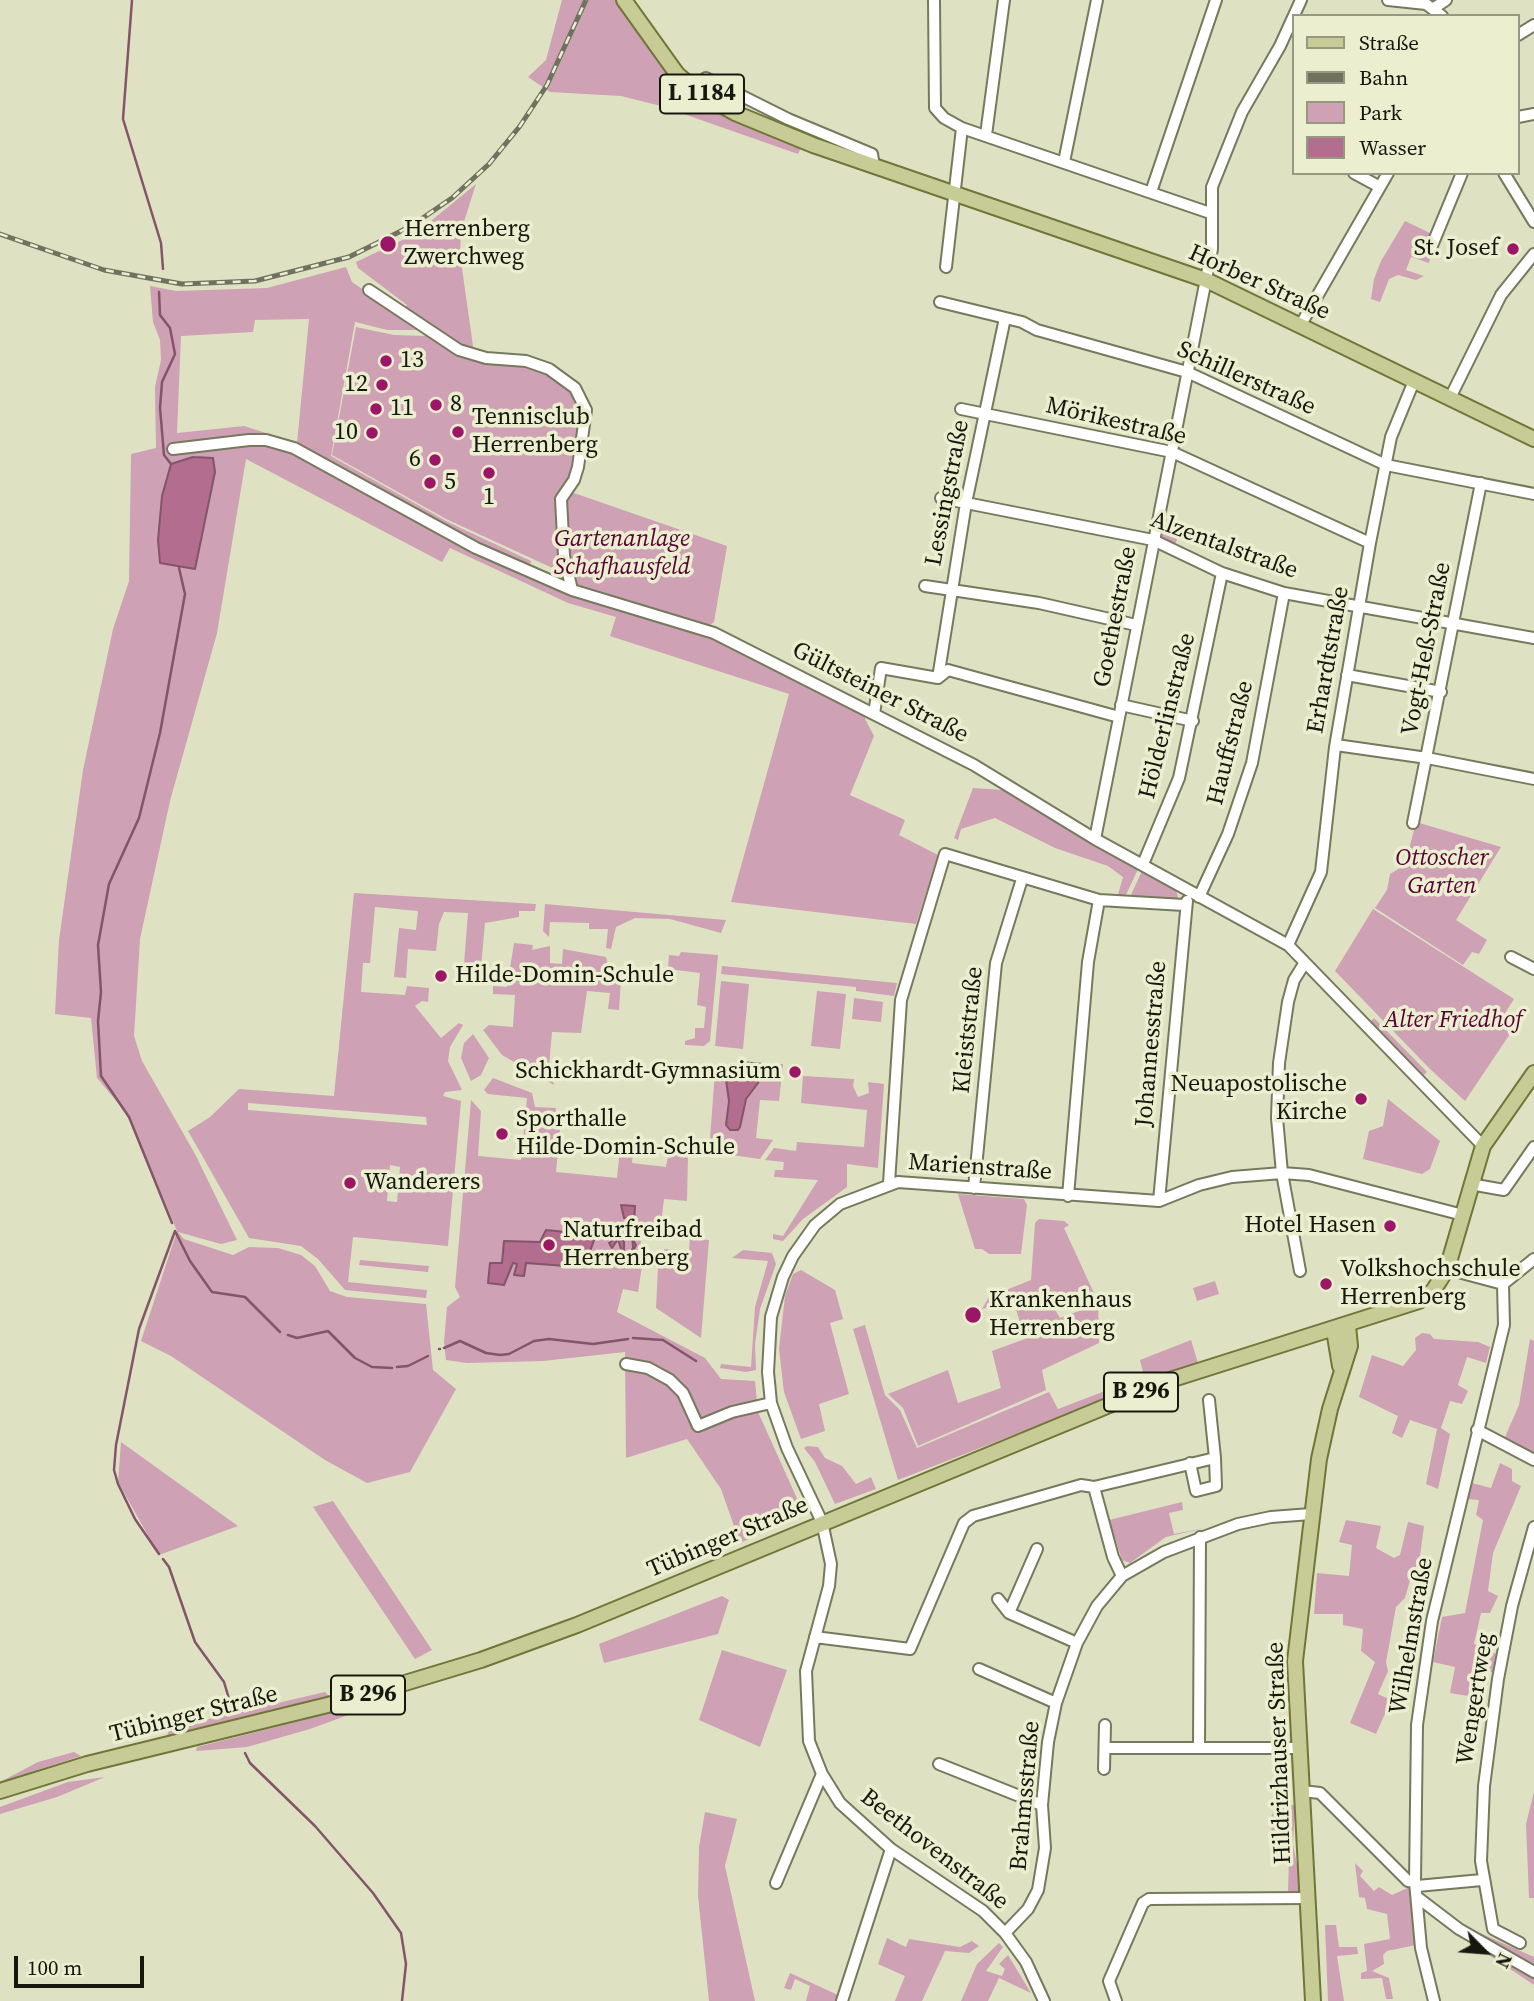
<!DOCTYPE html>
<html>
<head>
<meta charset="utf-8">
<style>
	body { margin:0 }
	#map { position:relative; width:1534px; height:2001px; overflow:hidden; background:#dee2c3; font-family:"Source Serif 4",serif }
	canvas { display:block }
	.legend { position:absolute; left:1292px; top:14px; width:228px; height:161px; box-sizing:border-box; background:#ebefd0; border:2px solid #969982; margin:0; padding:9px 12px; list-style:none; font-size:21px; color:#16180d }
	.legend li { display:flex; align-items:center; gap:14px; height:35px }
	.legend b { width:35px; border:2px solid #969982 }
	.north { position:absolute; left:1450px; top:1917px; width:70px; height:70px; -webkit-text-stroke:5px #ebefd0; paint-order:stroke; rotate:115deg; font-size:19px; font-weight:700; line-height:28px; text-align:center; color:#16180d }
	.north::after { content:''; display:block; margin:auto; width:24px; height:32px; background:#16180d; clip-path:polygon(50% 0,100% 100%,50% 72%,0 100%) }
	.scale { position:absolute; left:14px; top:1956px; width:130px; height:32px; box-sizing:border-box; border:4px solid #16180d; border-top:0; padding-left:9px; font-size:21px; line-height:24px; white-space:nowrap; color:#16180d; -webkit-text-stroke:5px #ebefd0; paint-order:stroke }
</style>
</head>
<body>
<div id="map">
<canvas width="1534" height="2001"></canvas>
<ul class="legend">
<li><b style="height:9px;background:#c7cb95"></b>Straße</li>
<li><b style="height:9px;background:#6f725e"></b>Bahn</li>
<li><b style="height:19px;background:#cea1b5"></b>Park</li>
<li><b style="height:19px;background:#b36e8f"></b>Wasser</li>
</ul>
<div class="north">N</div>
<div class="scale">100 m</div>
</div>
<script>
const ctx = document.querySelector('canvas').getContext('2d');
ctx.lineJoin = 'round';
function fillPath(path, color) {
  ctx.fillStyle = color;
  ctx.fill(path, 'evenodd');
}
function toPath(rows) {
  const path = new Path2D();
  for (const r of rows) {
    path.moveTo(r[0], r[1]);
    for (let i = 2; i < r.length; i += 2) path.lineTo(r[i], r[i + 1]);
  }
  return path;
}
function trace(path, color, width, dash) {
  ctx.strokeStyle = color;
  ctx.lineWidth = width;
  ctx.lineCap = dash ? 'butt' : 'round';
  ctx.setLineDash(dash || []);
  ctx.stroke(path);
}
function drawText(font, color, halo, rows, align = 'center') {
  ctx.font = font + ' "Source Serif 4",serif';
  ctx.lineWidth = 7;
  ctx.setLineDash([]);
  ctx.textBaseline = 'middle';
  ctx.strokeStyle = halo;
  ctx.fillStyle = color;
  for (const [text, x, y, turn = 0] of rows) {
    ctx.save();
    ctx.translate(x, y);
    ctx.rotate((+turn || 0) * Math.PI / 180);
    ctx.textAlign = isNaN(turn) ? turn : align;
    if (halo) ctx.strokeText(text, 0, 0);
    ctx.fillText(text, 0, 0);
    ctx.restore();
  }
}
const green = toPath([
	[562,0,631,0,664,55,722,113,801,148,798,154,661,106,621,96,550,92,528,77,546,60],
	[476,184,461,231,460,254,474,353,404,309,407,305,358,268,356,262,415,234],
	[1405,221,1432,234,1420,248,1431,254,1429,263,1411,257,1406,270,1424,276,1416,280,1398,275,1389,279,1380,302,1371,299,1374,279,1381,261],
	[346,267,352,282,422,330,387,330,355,322,331,456,448,522,531,561,529,569,563,580,559,494,571,492,727,546,714,622,710,625,867,703,865,719,874,736,850,795,905,820,899,835,938,855,916,924,731,902,789,694,610,636,616,617,568,603,450,548,442,562,246,459,217,633,170,801,140,939,134,1036,142,1061,195,1154,237,1240,221,1244,178,1232,184,1239,233,1255,249,1247,278,1248,301,1255,315,1266,330,1291,347,1297,426,1304,433,1370,456,1389,410,1472,367,1483,325,1460,171,1356,141,1341,177,1231,129,1116,97,1078,91,1018,55,1014,59,940,83,770,113,629,129,581,131,454,156,448,155,387,161,360,160,340,153,322,150,286,176,291,267,288],
	[309,319,297,443,244,426,177,433,181,336,253,332,255,320],
	[158,540,200,546,195,569,160,552],
	[356,327,394,335,426,336,465,357,527,366,558,377,571,389,583,409,572,477,557,493,559,571,446,519,332,455],
	[1164,518,1183,527,1175,544,1162,538],
	[973,788,1003,790,1138,869,1124,899,1117,898,1123,877,1108,866,1055,848,995,818,961,829,958,840,954,838],
	[1416,822,1501,847,1456,920,1487,940,1479,954,1472,952,1463,965,1375,908,1387,890,1390,874,1405,865],
	[1142,871,1176,890,1178,897,1175,900,1129,899],
	[354,893,536,904,535,911,519,911,519,917,485,923,481,967,464,964,468,913,444,912,439,924,436,951,408,949,406,978,394,977,399,928,416,930,418,911,375,907,370,963,363,963,361,992,405,995,407,986,429,988,428,1002,422,1001,415,1006,441,1038,459,1023,463,1025,450,1047,448,1061,462,1090,445,1092,443,1096,461,1101,448,1246,353,1237,348,1282,427,1290,426,1298,345,1290,318,1259,301,1246,249,1238,188,1131,210,1117,239,1089,334,1096],
	[248,1103,426,1117,427,1125,248,1110],
	[390,1165,400,1167,397,1202,387,1201],
	[545,904,635,912,726,920,721,933,670,919,635,918,616,927,611,949,606,948,608,929,589,929,589,923,550,922,549,937,543,931],
	[1373,909,1514,999,1505,1013,1507,1017,1505,1022,1512,1031,1465,1101,1431,1070,1335,971],
	[514,943,533,945,532,950,550,946,550,963,562,964,563,949,606,957,611,978,621,980,619,1010,608,1009,610,993,587,991,581,1033,552,1032,549,1066,554,1085,502,1055,483,1030,489,1025,513,1027,515,995,493,994,493,986,507,987],
	[681,952,718,955,710,1041,704,1046,685,1045,685,1041,695,1038,695,1028,704,1028,706,1007,697,1005,700,973,668,969,669,955,679,956],
	[722,966,897,983,894,996,856,991,856,987,721,974],
	[721,981,749,984,743,1049,715,1046],
	[817,991,846,994,840,1049,811,1046],
	[854,998,883,1002,881,1022,852,1019],
	[1374,1018,1427,1072,1422,1077,1369,1023],
	[473,1034,489,1058,481,1075,471,1081,461,1058,464,1043],
	[763,1064,783,1064,779,1101,760,1100,756,1138,773,1140,760,1159,709,1152,715,1072,721,1073,726,1080,729,1101,727,1125,738,1130,746,1099,758,1083],
	[803,1076,854,1079,853,1086,858,1097,869,1093,868,1082,884,1084,878,1168,847,1164,847,1187,803,1219,783,1241,773,1239,773,1234,783,1236,818,1180,774,1177,775,1170,783,1170,784,1162,765,1160,774,1148,796,1151,797,1142,864,1147,867,1110,801,1103],
	[493,1078,532,1093,535,1107,556,1108,554,1129,560,1130,556,1172,617,1178,620,1149,633,1150,632,1163,666,1167,669,1151,688,1154,687,1201,664,1199,660,1231,642,1229,639,1259,663,1262,664,1249,689,1251,690,1238,709,1240,701,1338,656,1308,658,1267,642,1266,638,1292,623,1289,617,1312,705,1358,721,1379,755,1381,758,1412,800,1505,800,1513,795,1518,740,1543,721,1489,687,1439,626,1458,625,1352,543,1361,467,1363,446,1360,444,1342,447,1307,460,1297,455,1287,471,1100,481,1111,478,1156,521,1160,527,1098,488,1094,484,1090],
	[1388,1099,1440,1141,1430,1169,1422,1174,1363,1159,1369,1131,1383,1126],
	[958,1194,1024,1199,1027,1205,1021,1254,989,1254,982,1249,975,1249],
	[1039,1219,1064,1221,1069,1225,1064,1228,1098,1302,1099,1343,1042,1370,1046,1390,918,1446,903,1408,888,1394,948,1370,958,1403,1001,1388,992,1351,1025,1339,1013,1299,982,1309,989,1297,1031,1280,1035,1223],
	[1057,1301,1095,1304,1095,1305,1060,1318,1051,1303],
	[743,1250,772,1253,776,1264,760,1309,755,1344,756,1370,746,1372,720,1368,721,1364,751,1367,755,1307,768,1261,732,1258],
	[360,1260,429,1266,428,1272,359,1265],
	[801,1270,835,1290,843,1319,830,1323,849,1394,819,1404,825,1431,801,1439,784,1392,779,1349,785,1296,793,1274],
	[1215,1281,1219,1294,1197,1301,1193,1288],
	[865,1325,885,1395,900,1410,917,1448,1049,1392,1058,1409,1144,1376,1140,1360,1191,1340,1198,1363,898,1480,853,1329],
	[1422,1333,1430,1334,1434,1339,1478,1342,1490,1347,1486,1363,1467,1357,1458,1385,1468,1391,1462,1404,1450,1401,1441,1428,1450,1434,1438,1489,1426,1484,1437,1429,1410,1420,1402,1438,1392,1433,1398,1416,1359,1397,1372,1355,1403,1366,1416,1350,1415,1338],
	[1530,1339,1534,1341,1534,1457,1506,1442,1505,1437,1519,1405],
	[121,1442,238,1526,159,1555,118,1482],
	[807,1446,818,1447,825,1458,842,1466,856,1484,871,1477,876,1489,835,1504,815,1462,804,1448],
	[1500,1463,1512,1469,1512,1481,1521,1486,1493,1553,1488,1591,1498,1596,1490,1613,1481,1613,1474,1644,1499,1655,1496,1673,1473,1669,1468,1696,1450,1693,1455,1667,1433,1662,1442,1617,1465,1613,1483,1520,1476,1515,1479,1500,1467,1499,1472,1483,1491,1488],
	[333,1501,432,1650,415,1659,313,1507],
	[1182,1502,1183,1510,1169,1513,1174,1534,1205,1528,1166,1537,1130,1563,1122,1560,1109,1520],
	[1346,1520,1381,1526,1376,1548,1394,1558,1400,1555,1408,1522,1424,1526,1419,1564,1413,1570,1405,1598,1396,1607,1386,1662,1388,1671,1378,1694,1391,1700,1376,1734,1350,1723,1375,1662,1361,1651,1363,1629,1343,1625,1343,1614,1314,1614,1317,1573,1349,1576,1352,1545,1339,1542],
	[722,1596,729,1600,718,1634,604,1663,599,1644],
	[722,1650,787,1670,760,1747,699,1720],
	[325,1692,330,1697,166,1738,170,1728],
	[390,1698,392,1699,310,1729,247,1747,196,1751,197,1747],
	[74,1752,81,1756,0,1782,38,1762],
	[105,1777,57,1797,0,1814,0,1807,68,1782],
	[1534,1792,1534,1898,1529,1898,1526,1824],
	[1279,1799,1295,1806,1293,1844,1302,1891,1300,1894,1288,1894,1289,1854,1272,1850,1271,1817],
	[705,1812,737,1819,725,1866,755,2001,709,2001,698,1896,699,1847],
	[1355,1863,1363,1871,1360,1876,1374,1891,1379,1887,1392,1895,1412,1886,1416,1945,1387,1951,1383,1955,1384,1964,1372,1971,1389,1978,1393,1999,1386,1999,1382,1978,1361,1979,1361,1973,1367,1971,1364,1944,1390,1939,1387,1914,1367,1909,1365,1898,1359,1897],
	[1325,1925,1336,1925,1339,1947,1357,1947,1358,1954,1337,1956,1344,2001,1328,2001],
	[1480,1933,1534,1957,1534,1985,1477,1947],
	[887,1938,906,1947,909,1939,960,1947,972,1941,979,1946,969,1953,945,1951,922,2001,895,2001,905,1976,878,1964],
	[999,1943,1003,1947,986,1971,1002,1976,1005,1969,999,1964,1008,1955,1031,1993,999,1978,988,2001,961,2001,977,1964],
	[790,1973,838,1995,837,2001,806,2001,810,1986,795,1979,791,1990,784,1988]
]);
const water = toPath([
	[193,457,213,458,215,472,195,569,160,563,158,540,162,496,171,464,193,457],
	[741,1062,763,1064,758,1083,746,1099,740,1127,738,1130,730,1130,726,1125,729,1101,726,1080,734,1078,741,1062],
	[621,1205,635,1206,633,1240,636,1245,630,1257,622,1252,618,1239,612,1248,609,1243,619,1236,624,1242,624,1252,629,1254,633,1248,631,1219,624,1218,621,1205],
	[546,1230,596,1235,586,1262,574,1261,571,1247,568,1247,566,1266,526,1263,524,1276,514,1275,517,1264,513,1263,504,1285,488,1283,490,1263,502,1263,504,1241,540,1242,546,1230]
]);
const stream = toPath([
	[132,0,123,119,161,243,163,269],
	[159,292,160,315,170,328,175,354,162,382,160,408,164,455,171,464],
	[172,1223,129,1117,101,1076,98,1021,101,992,98,945,109,884,139,818,160,733,185,594,179,568],
	[175,1231,190,1261,212,1292,245,1297,280,1332],
	[288,1335,297,1338,328,1331,355,1358,372,1367,392,1368],
	[633,1338,663,1340,696,1361],
	[444,1348,460,1341,486,1353,500,1355,509,1354,534,1341,549,1339,593,1344,628,1339],
	[439,1349,440,1349],
	[397,1367,408,1366,428,1356],
	[159,1554,135,1519,118,1484,114,1470,116,1445,139,1329,175,1231],
	[163,1559,169,1567,195,1642,224,1682,230,1702],
	[245,1753,250,1763,315,1826,373,1893,401,1933,406,1964,402,2001]
]);
const minor = toPath([
	[934,0,935,108,944,118,962,128,1210,213],
	[1388,0,1426,4,1442,16],
	[1434,8,1446,0],
	[1518,35,1534,25],
	[706,78,788,119,872,154,874,166],
	[1518,117,1534,114],
	[986,135,1004,0],
	[1064,162,1097,0],
	[1354,173,1380,187],
	[1504,173,1534,222],
	[1151,192,1216,0],
	[1431,248,1462,173],
	[946,267,962,128],
	[369,290,459,350,486,358,526,361,549,369,575,388,586,410,578,467,574,480,561,499,564,556,572,590],
	[940,302,1022,322,1037,330,1187,372,1386,465,1534,494],
	[1300,326,1388,173],
	[1450,398,1501,295,1534,254],
	[961,409,1172,452,1370,543],
	[173,449,249,440,266,440,294,448,476,548,572,590,714,633,974,765,1095,839,1288,945,1483,1146],
	[941,498,1153,540,1222,573,1284,593,1534,638],
	[925,586,1039,603,1136,625],
	[1347,675,1441,692],
	[938,678,966,503,1005,318],
	[1121,705,1193,721],
	[874,714,881,668,938,678,948,670,1119,717],
	[1336,745,1427,758,1534,779],
	[1413,823,1481,483],
	[1095,839,1212,249,1212,187,1242,112,1280,46,1301,0],
	[1143,864,1179,778,1222,573],
	[1199,897,1228,834,1252,763,1284,593],
	[1288,945,1321,872,1335,747,1370,543,1391,437,1414,381],
	[1511,957,1534,969],
	[889,1183,901,1000,945,854,1099,900,1184,905],
	[1470,1184,1504,1190,1534,1147],
	[974,1188,996,963,1022,879],
	[1068,1196,1088,962,1099,900],
	[1159,1201,1187,901],
	[1447,1269,1503,1284],
	[1300,1271,1282,1173,1277,1118,1279,1063,1288,1002,1294,980,1304,964],
	[1503,1284,1534,1259],
	[626,1364,648,1368,670,1380,683,1393,698,1426,732,1412,771,1403],
	[1477,1430,1534,1460],
	[1190,1463,1196,1491,1216,1486,1215,1458],
	[1094,1487,1113,1557,1122,1576],
	[1037,1549,1009,1613,1077,1643],
	[998,1599,1009,1613],
	[815,1637,910,1649,964,1523,973,1516,1081,1485,1094,1487,1215,1458,1209,1400],
	[979,1669,1056,1703],
	[1199,1747,1200,1537],
	[1105,1748,1298,1748],
	[939,1764,1042,1805],
	[1104,1769,1105,1725],
	[1302,1791,1320,1793,1408,1881,1415,1882],
	[776,1883,822,1774],
	[1417,1886,1482,1880],
	[1417,1897,1459,1929,1534,1972],
	[1005,1933,1028,1909,1038,1890,1045,1848,1042,1805,1048,1742,1056,1703,1077,1643,1097,1606,1122,1576,1164,1552,1238,1524,1271,1517,1311,1514],
	[1520,1943,1493,1929,1481,1861,1484,1786,1498,1679,1512,1606,1534,1527],
	[842,2001,891,1849],
	[1044,2001,1026,1962,1005,1933,983,1911,891,1849,840,1803,822,1774,809,1741,806,1671,829,1586,831,1564,822,1522,787,1448,771,1403,768,1372,771,1317,783,1277,793,1256,815,1225,840,1204,898,1182,1159,1201,1199,1185,1232,1177,1282,1173,1309,1175,1463,1215],
	[1116,2001,1109,1981,1143,1903,1149,1899,1308,1898],
	[1434,2001,1421,1948,1415,1882,1417,1725,1432,1621,1504,1325,1503,1284]
]);
const major = toPath([
	[624,0,677,74,698,92,735,113,813,145,1206,280,1534,439],
	[1334,1330,1340,1366],
	[0,1791,87,1764,352,1699,481,1660,577,1625,1170,1380,1419,1301,1433,1291,1447,1269,1483,1146,1534,1073],
	[1313,2001,1295,1661,1319,1459,1330,1409,1350,1346,1348,1326]
]);
const rail = toPath([
	[0,234,104,270,182,284,255,281,349,257,411,226,452,198,489,164,520,126,547,85,586,0]
]);
const markers = [
	[388,244,9,"#9c1667"],
	[1513,249,7,"#9c1667"],
	[386,361,7,"#9c1667"],
	[382,385,7,"#9c1667"],
	[436,405,7,"#9c1667"],
	[376,409,7,"#9c1667"],
	[458,432,7,"#9c1667"],
	[372,433,7,"#9c1667"],
	[435,460,7,"#9c1667"],
	[489,473,7,"#9c1667"],
	[430,483,7,"#9c1667"],
	[441,976,7,"#9c1667"],
	[795,1072,7,"#9c1667"],
	[1361,1099,7,"#9c1667"],
	[502,1134,7,"#9c1667"],
	[350,1183,7,"#9c1667"],
	[1390,1226,7,"#9c1667"],
	[549,1245,7,"#9c1667"],
	[1326,1284,7,"#9c1667"],
	[973,1315,9,"#9c1667"]
];
const shields = [
	[702,94,84],
	[1141,1392,74],
	[368,1695,74]
];
const shieldNames = [
	["L 1184",702,94],
	["B 296",1141,1392],
	["B 296",368,1695]
];
const poiNames = [
	["Herrenberg",404,230],
	["Zwerchweg",404,258],
	["St. Josef",1499,249,"right"],
	["13",400,361],
	["12",368,385,"right"],
	["8",450,405],
	["11",390,409],
	["Tennisclub",472,418],
	["Herrenberg",472,446],
	["10",358,433,"right"],
	["6",421,460,"right"],
	["5",444,483],
	["1",489,498,"center"],
	["Hilde-Domin-Schule",455,976],
	["Schickhardt-Gymnasium",781,1072,"right"],
	["Neuapostolische",1347,1085,"right"],
	["Kirche",1347,1113,"right"],
	["Sporthalle",516,1120],
	["Hilde-Domin-Schule",516,1148],
	["Wanderers",364,1183],
	["Hotel Hasen",1376,1226,"right"],
	["Naturfreibad",563,1231],
	["Herrenberg",563,1259],
	["Volkshochschule",1340,1270],
	["Herrenberg",1340,1298],
	["Krankenhaus",989,1301],
	["Herrenberg",989,1329]
];
const streetNames = [
	["Horber Straße",1259,283,24],
	["Schillerstraße",1246,379,24],
	["Mörikestraße",1116,422,13],
	["Lessingstraße",948,493,-79],
	["Alzentalstraße",1224,546,20],
	["Goethestraße",1116,617,-79],
	["Vogt-Heß-Straße",1427,649,-79],
	["Erhardtstraße",1329,660,-80],
	["Gültsteiner Straße",880,693,27],
	["Hölderlinstraße",1168,716,-76],
	["Hauffstraße",1231,743,-76],
	["Kleiststraße",969,1030,-84],
	["Johannesstraße",1152,1044,-85],
	["Marienstraße",980,1168,4],
	["Tübinger Straße",728,1538,-23],
	["Wilhelmstraße",1412,1636,-80],
	["Wengertweg",1476,1699,-81],
	["Tübinger Straße",194,1715,-14],
	["Hildrizhauser Straße",1280,1753,-92],
	["Brahmsstraße",1026,1796,-85],
	["Beethovenstraße",934,1850,38]
];
const parkNames = [
	["Gartenanlage",622,540],
	["Schafhausfeld",622,568],
	["Ottoscher",1442,859],
	["Garten",1442,887],
	["Alter Friedhof",1453,1021]
];
fillPath(green, '#cea1b5');
fillPath(water, '#b36e8f');
trace(water, '#845468', 2);
trace(stream, '#845468', 2.5);
trace(minor, '#76795d', 14);
trace(major, '#707638', 18);
trace(minor, '#fff', 10);
trace(major, '#c7cb95', 14);
trace(rail, '#6f725e', 5);
trace(rail, '#ebefd0', 2.5, [8]);
for (const [x, y, r, color] of markers) {
  const dot = new Path2D();
  dot.arc(x, y, r, 0, 2 * Math.PI);
  ctx.fillStyle = color;
  ctx.fill(dot);
  trace(dot, '#ebefd0', 2.5);
}
for (const [x, y, w] of shields) {
  const box = new Path2D();
  box.roundRect(x - w / 2, y - 19.5, w, 39, 5);
  ctx.fillStyle = '#ebefd0';
  ctx.fill(box);
  trace(box, '#16180d', 2);
}
drawText('bold 23px', '#16180d', null, shieldNames);
drawText('24px', '#16180d', '#ebefd0', poiNames, 'left');
drawText('24px', '#16180d', '#ebefd0', streetNames);
drawText('italic 24px', '#570037', '#ebefd0', parkNames);
</script>
</body>
</html>
